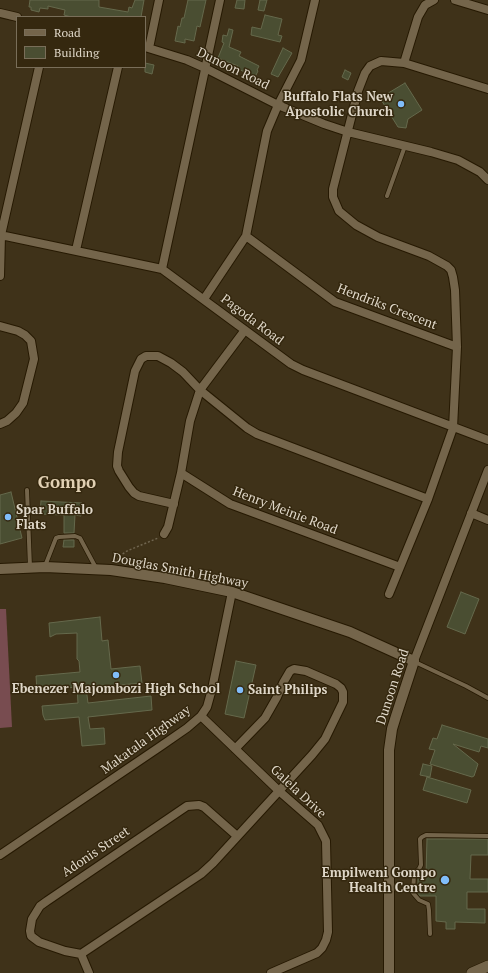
<!DOCTYPE html>
<html>
<head>
<meta charset="utf-8">
<style>
	body { margin:0 }
	#map { position:relative; width:488px; height:973px; overflow:hidden; background:#3f3219; font-family:"PT Serif",serif }
	canvas { display:block }
	.legend { position:absolute; left:16px; top:16px; width:130px; height:52px; box-sizing:border-box; background:#35280f; border:1px solid #796e59; margin:0; padding:5px 7px; list-style:none; font-size:12px; color:#dfd7c8 }
	.legend li { display:flex; align-items:center; gap:8px; height:20px }
	.legend b { width:20px; border:1px solid #796e59 }
</style>
</head>
<body>
<div id="map">
<canvas width="488" height="973"></canvas>
<ul class="legend">
<li><b style="height:5px;background:#74654b"></b>Road</li>
<li><b style="height:11px;background:#4a4e32"></b>Building</li>
</ul>
</div>
<script>
const ctx = document.querySelector('canvas').getContext('2d');
ctx.lineJoin = 'round';
function fillPath(path, color) {
  ctx.fillStyle = color;
  ctx.fill(path, 'evenodd');
}
function toPath(rows) {
  const path = new Path2D();
  for (const r of rows) {
    path.moveTo(r[0], r[1]);
    for (let i = 2; i < r.length; i += 2) path.lineTo(r[i], r[i + 1]);
  }
  return path;
}
function trace(path, color, width, dash) {
  ctx.strokeStyle = color;
  ctx.lineWidth = width;
  ctx.lineCap = dash ? 'butt' : 'round';
  ctx.setLineDash(dash || []);
  ctx.stroke(path);
}
function drawText(font, color, halo, rows, align = 'center') {
  ctx.font = font + ' "PT Serif",serif';
  ctx.lineWidth = 3;
  ctx.setLineDash([]);
  ctx.textBaseline = 'middle';
  ctx.strokeStyle = halo;
  ctx.fillStyle = color;
  for (const [text, x, y, turn = 0] of rows) {
    ctx.save();
    ctx.translate(x, y);
    ctx.rotate((+turn || 0) * Math.PI / 180);
    ctx.textAlign = isNaN(turn) ? turn : align;
    if (halo) ctx.strokeText(text, 0, 0);
    ctx.fillText(text, 0, 0);
    ctx.restore();
  }
}
const green = toPath([
	[0,609,6,609,12,727,0,728]
]);
const building = toPath([
	[30,0,99,0,99,7,128,12,129,7,132,8,135,0,144,0,141,17,71,17,64,15,65,10,48,6,48,9,40,8,39,12,31,10,31,7,29,7,30,0],
	[188,0,206,0,200,27,197,26,194,41,185,39,185,43,175,41,178,26,180,27,182,18,184,18,188,0],
	[237,0,245,0,244,9,235,8,237,0],
	[260,0,267,0,264,11,258,10,260,0],
	[265,15,282,19,278,35,282,36,280,42,251,35,252,27,261,29,265,15],
	[229,29,233,30,229,47,241,52,239,56,259,66,257,70,258,71,254,79,247,76,248,74,237,68,238,66,218,58,224,43,222,42,223,35,227,36,229,29],
	[283,48,292,53,278,77,271,74,283,48],
	[145,63,154,65,152,74,145,72,145,63],
	[345,70,351,73,348,80,342,77,345,70],
	[405,83,422,110,408,119,406,128,398,127,380,98,405,83],
	[11,492,22,538,0,544,0,495,11,492],
	[41,501,82,503,81,516,75,515,74,533,64,533,64,515,40,514,41,501],
	[64,540,74,540,74,547,63,547,64,540],
	[461,592,479,599,465,634,447,627,461,592],
	[100,617,102,641,108,640,111,669,140,666,142,683,86,688,88,703,151,696,152,710,88,717,90,729,104,728,105,744,82,746,79,717,45,720,43,715,42,706,78,703,77,687,37,691,36,676,80,672,79,661,77,659,77,633,56,634,50,637,49,623,100,617],
	[236,661,256,665,244,718,225,714,236,661],
	[442,725,488,739,488,748,481,746,479,752,453,744,478,764,474,776,472,777,430,764,435,750,429,749,433,738,437,739,442,725],
	[423,764,432,766,430,777,420,775,423,764],
	[427,777,471,790,467,803,423,790,427,777],
	[427,839,488,839,488,855,471,855,470,879,488,879,488,892,467,892,467,909,485,909,485,923,455,922,455,929,446,929,446,922,436,921,436,896,420,896,418,893,418,875,426,874,427,839]
]);
const path = toPath([
	[115,563,121,555,127,551,158,538]
]);
const service = toPath([
	[387,196,405,146],
	[27,490,30,567],
	[45,566,56,538,59,537,75,536,80,538,96,568],
	[415,662,466,686,488,698],
	[389,874,414,874,413,893,419,900,428,904,429,910,430,934],
	[414,874,419,869,421,865,420,839,422,837,426,835,488,836]
]);
const minor = toPath([
	[315,0,301,60,278,105,267,131,246,236,335,302,457,347],
	[455,0,488,10],
	[0,13,17,17],
	[145,47,187,60,205,68,278,105,324,124,348,132,431,152,458,160,480,172,488,180],
	[149,48,159,0],
	[404,63,418,17,425,5,434,0],
	[0,235,162,269,291,364,303,370,488,440],
	[76,250,118,67],
	[162,269,220,0],
	[0,276,1,235,39,67],
	[204,299,246,236],
	[0,326,18,331,25,335,31,341,34,359,23,403,16,413,7,421,0,424],
	[245,330,200,390,190,421,181,473,230,504,400,567],
	[174,504,139,496,134,493,129,487,119,471,117,466,118,452,135,371,141,359,146,356,158,356,171,363,183,372,200,390,247,428,257,434,428,499],
	[471,513,488,520],
	[164,534,168,527,181,473],
	[389,594,428,499,453,428,457,347,455,290,453,277,451,270,447,266,429,256,378,237,356,225,339,211,333,197,333,189,358,91,365,73,370,66,381,61,404,63,488,89],
	[414,661,488,470],
	[201,716,279,791,318,825,326,841,328,932,326,940,322,948,317,953,271,973],
	[0,855,161,746,187,728,201,716,207,707,212,689,232,592],
	[81,954,65,951,39,942,31,936,30,931,32,919,40,906,47,901,187,806,199,805,204,807,237,836],
	[89,973,81,954,201,874,213,863,312,755,325,739,343,702,343,692,341,688,336,684,306,671,294,669,290,671,283,683,277,697,265,718,235,749]
]);
const tertiary = toPath([
	[0,569,45,567,111,570,165,578,232,592,350,632,414,661,396,716,392,729,389,750,389,973]
]);
const secondary = toPath([
	[472,973,488,966]
]);
const markers = [
	[401,104,4,"#80bdfa"],
	[8,517,4,"#80bdfa"],
	[116,675,4,"#80bdfa"],
	[240,690,4,"#80bdfa"],
	[445,880,5,"#80bdfa"]
];
const streetNames = [
	["Dunoon Road",233,69,26],
	["Hendriks Crescent",387,307,21],
	["Pagoda Road",252,320,37],
	["Henry Meinie Road",285,511,21],
	["Douglas Smith Highway",180,571,11],
	["Dunoon Road",393,687,-72],
	["Makatala Highway",146,740,-36],
	["Galela Drive",298,792,43],
	["Adonis Street",96,852,-34]
];
const poiNames = [
	["Buffalo Flats New",393,97],
	["Apostolic Church",393,112],
	["Spar Buffalo",16,510,"left"],
	["Flats",16,525,"left"],
	["Ebenezer Majombozi High School",116,689,"center"],
	["Saint Philips",248,690,"left"],
	["Empilweni Gompo",436,873],
	["Health Centre",436,888]
];
const districtNames = [
	["Gompo",67,483]
];
fillPath(green, '#784c50');
fillPath(building, '#4a4e32');
trace(building, '#65694c', 1);
trace(service, '#261902', 5.5);
trace(minor, '#261902', 10);
trace(tertiary, '#261902', 12);
trace(secondary, '#261902', 12);
trace(path, '#70654f', 1.5, [2, 2]);
trace(service, '#74654b', 4);
trace(minor, '#74654b', 8);
trace(tertiary, '#74654b', 10);
trace(secondary, '#74654b', 11);
for (const [x, y, r, color] of markers) {
  const dot = new Path2D();
  dot.arc(x, y, r, 0, 2 * Math.PI);
  ctx.fillStyle = color;
  ctx.fill(dot);
  trace(dot, '#35280f', 1.5);
}
drawText('13px', '#dfd7c8', '#35280f', streetNames);
drawText('bold 13px', '#dfd7c8', '#35280f', poiNames, 'right');
drawText('bold 17px', '#e1d0b3', '#35280f', districtNames);
</script>
</body>
</html>
